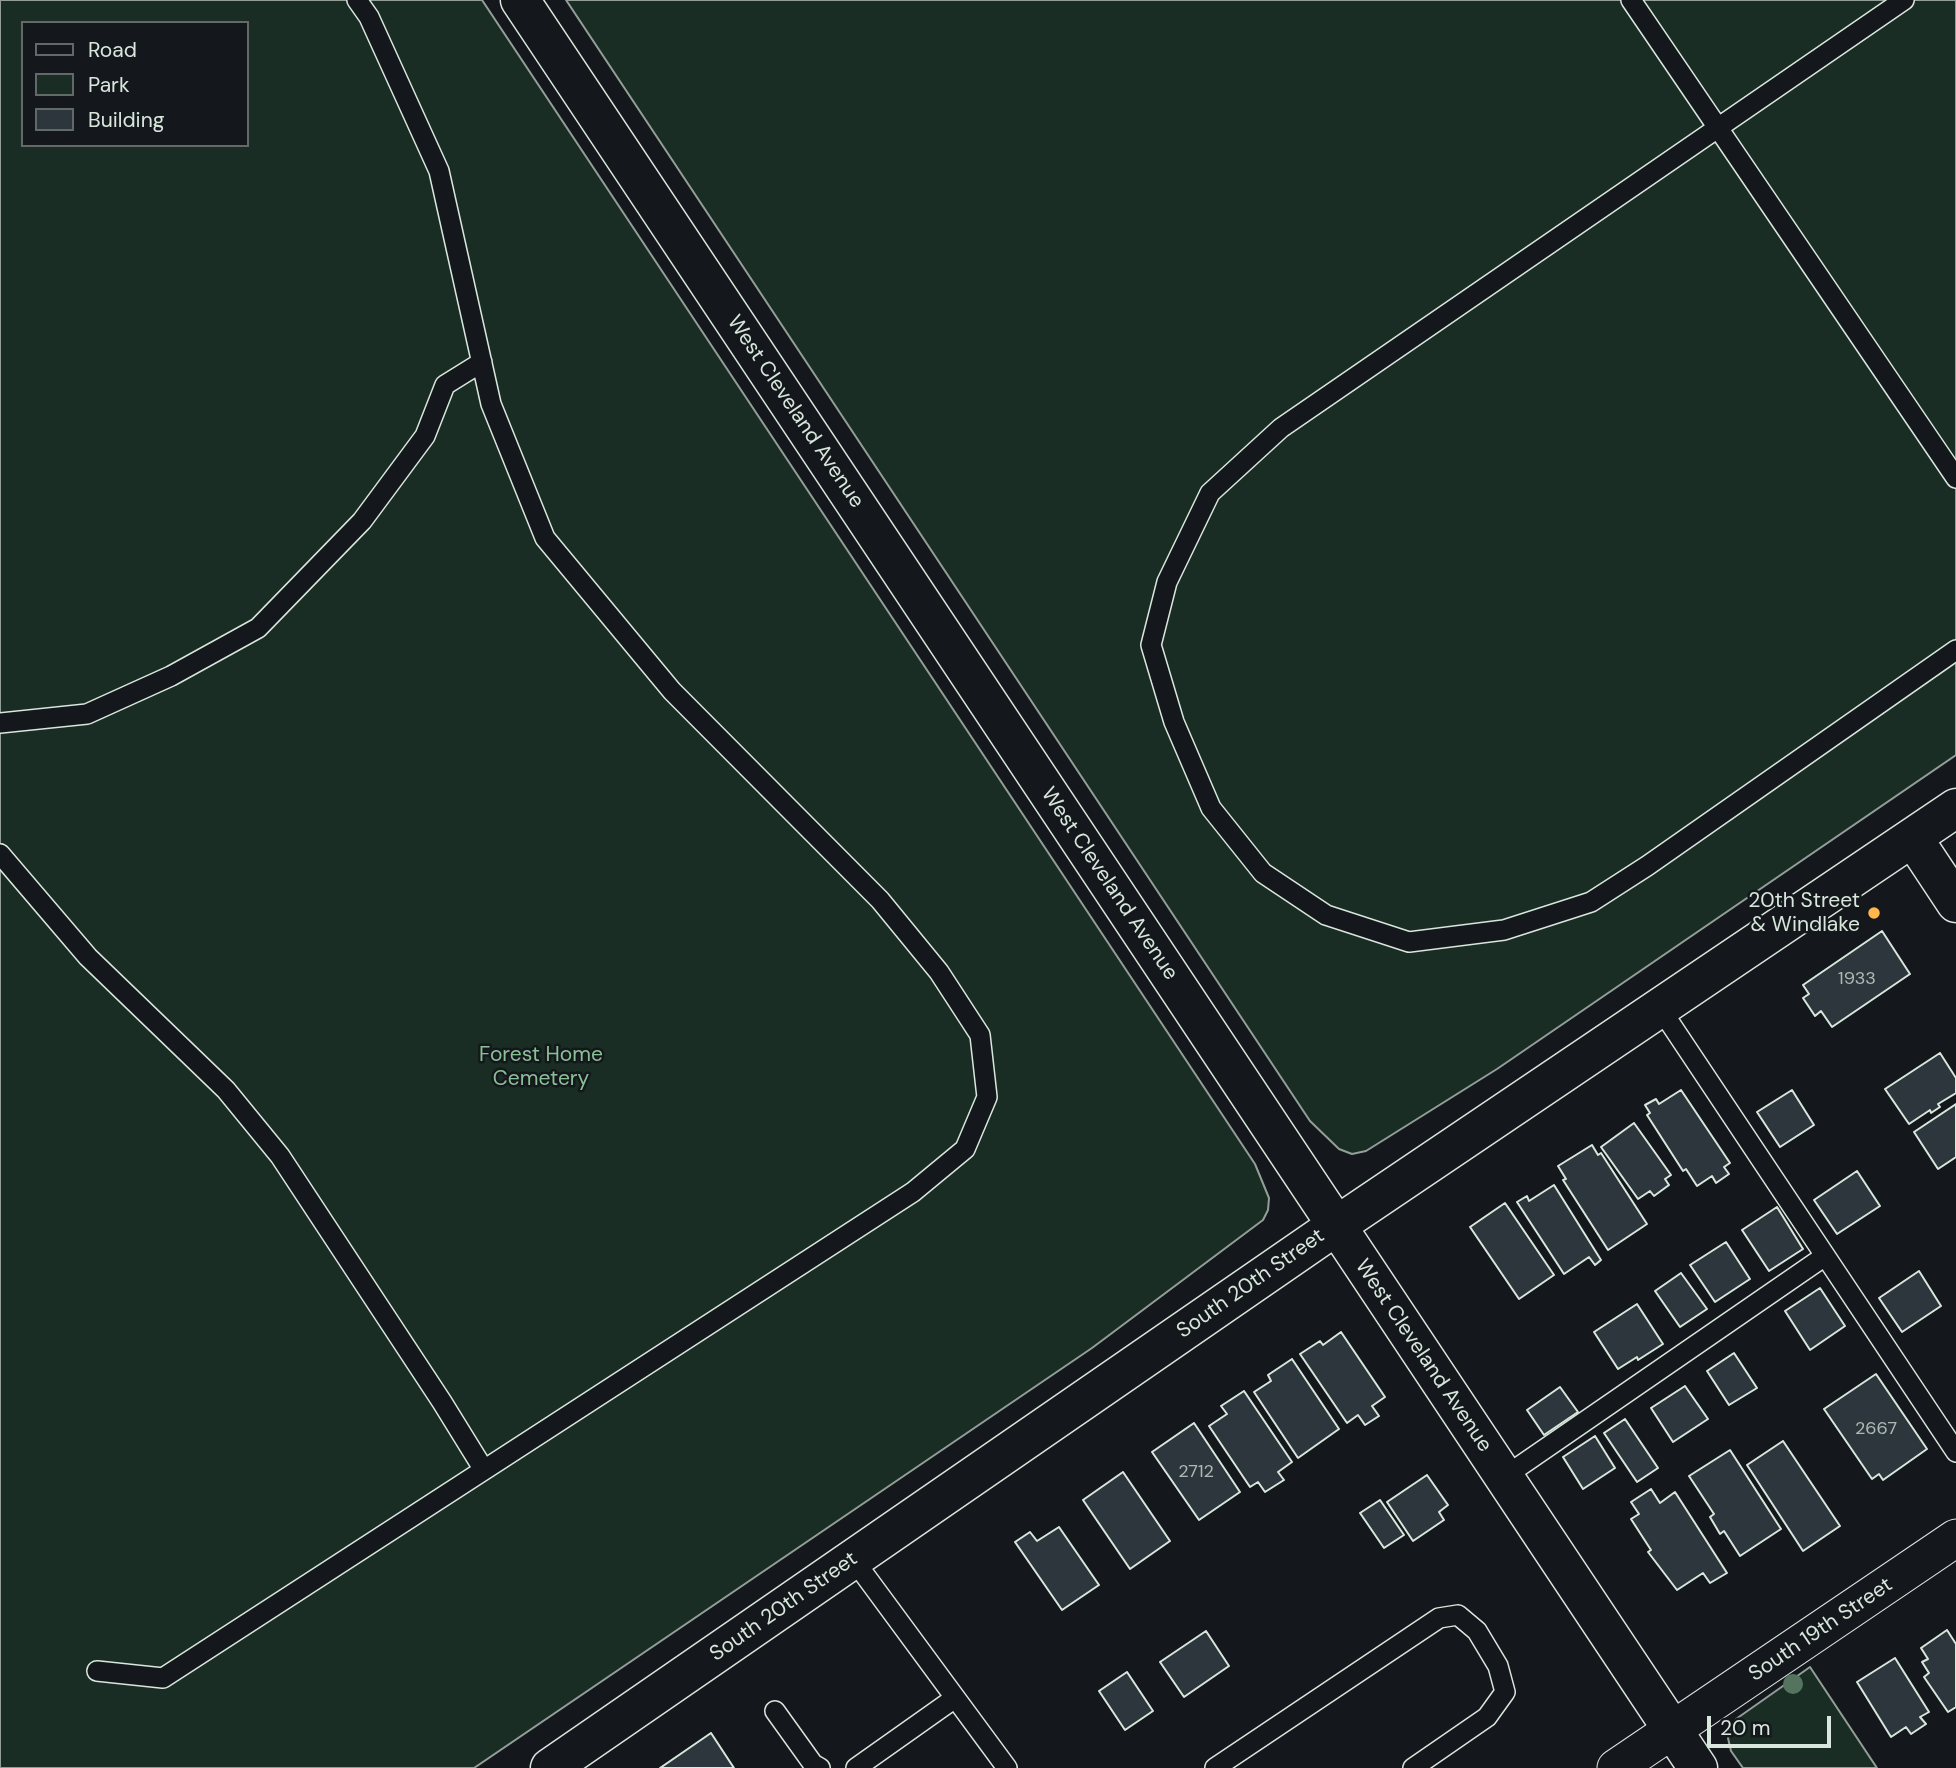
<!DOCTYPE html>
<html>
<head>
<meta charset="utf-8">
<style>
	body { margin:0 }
	#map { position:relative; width:1956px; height:1768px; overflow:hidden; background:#14181c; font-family:"DM Sans",sans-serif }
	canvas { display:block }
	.legend { position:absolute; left:21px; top:21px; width:228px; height:126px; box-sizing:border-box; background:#14181c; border:2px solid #626a69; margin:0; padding:9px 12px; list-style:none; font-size:21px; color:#d8e6dc }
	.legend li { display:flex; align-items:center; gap:14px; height:35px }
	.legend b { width:35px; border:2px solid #626a69 }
	.scale { position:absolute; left:1707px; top:1716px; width:124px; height:32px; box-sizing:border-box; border:4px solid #d8e6dc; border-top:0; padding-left:9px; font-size:21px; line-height:24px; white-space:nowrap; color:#d8e6dc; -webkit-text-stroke:5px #14181c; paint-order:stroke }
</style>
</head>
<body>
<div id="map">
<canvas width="1956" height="1768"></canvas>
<ul class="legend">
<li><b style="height:9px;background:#14181c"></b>Road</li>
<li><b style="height:19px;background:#1a2d24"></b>Park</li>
<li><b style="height:19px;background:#2c363c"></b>Building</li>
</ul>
<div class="scale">20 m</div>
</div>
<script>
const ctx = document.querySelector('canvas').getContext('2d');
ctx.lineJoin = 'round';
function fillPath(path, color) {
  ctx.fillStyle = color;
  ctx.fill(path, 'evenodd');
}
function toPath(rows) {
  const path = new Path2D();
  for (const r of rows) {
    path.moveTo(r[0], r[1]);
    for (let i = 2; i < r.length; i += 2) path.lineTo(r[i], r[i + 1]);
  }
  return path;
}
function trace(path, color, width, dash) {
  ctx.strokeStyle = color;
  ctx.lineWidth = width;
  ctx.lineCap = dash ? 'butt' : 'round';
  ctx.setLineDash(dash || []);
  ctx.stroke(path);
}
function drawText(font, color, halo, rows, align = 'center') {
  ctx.font = font + ' "DM Sans",sans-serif';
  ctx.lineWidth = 5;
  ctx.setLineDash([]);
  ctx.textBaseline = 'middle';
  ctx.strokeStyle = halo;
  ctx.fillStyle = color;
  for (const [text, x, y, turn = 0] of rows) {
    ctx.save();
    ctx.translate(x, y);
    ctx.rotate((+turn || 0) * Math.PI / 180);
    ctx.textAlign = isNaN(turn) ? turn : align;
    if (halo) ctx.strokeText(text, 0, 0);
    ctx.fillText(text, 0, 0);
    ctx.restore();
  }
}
const green = toPath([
	[0,0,482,0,1255,1164,1269,1198,1268,1210,1263,1220,1092,1348,474,1768,0,1768,0,0],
	[23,23,247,23,247,145,23,145,23,23],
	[566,0,1956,0,1956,755,1497,1069,1366,1151,1352,1154,1339,1149,1310,1121,566,0],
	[1810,1667,1877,1768,1743,1768,1731,1751,1728,1738,1736,1719,1810,1667]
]);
const building = toPath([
	[1882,931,1910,974,1832,1027,1821,1011,1815,1016,1803,998,1809,994,1803,985,1882,931],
	[1940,1053,1956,1078,1956,1093,1938,1104,1940,1107,1931,1113,1930,1110,1909,1124,1885,1089,1940,1053],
	[1681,1090,1730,1163,1724,1167,1729,1174,1716,1183,1712,1176,1697,1186,1686,1169,1683,1171,1647,1115,1650,1113,1645,1105,1656,1099,1659,1104,1681,1090],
	[1792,1090,1814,1125,1780,1147,1757,1112,1792,1090],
	[1956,1104,1956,1157,1938,1169,1914,1132,1956,1104],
	[1634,1123,1671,1175,1665,1179,1669,1185,1654,1196,1650,1191,1638,1199,1601,1147,1634,1123],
	[1592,1145,1598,1155,1601,1153,1647,1224,1608,1250,1563,1180,1566,1179,1558,1166,1592,1145],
	[1857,1171,1880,1206,1837,1234,1814,1200,1857,1171],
	[1554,1185,1601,1260,1595,1265,1589,1257,1564,1274,1517,1202,1527,1196,1529,1201,1554,1185],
	[1505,1203,1554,1275,1519,1299,1470,1227,1505,1203],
	[1777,1207,1803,1249,1769,1271,1742,1230,1777,1207],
	[1726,1242,1750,1279,1715,1302,1690,1265,1726,1242],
	[1919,1271,1941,1306,1902,1332,1879,1298,1919,1271],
	[1681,1273,1707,1309,1680,1327,1655,1291,1681,1273],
	[1820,1288,1845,1326,1810,1350,1785,1311,1820,1288],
	[1637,1304,1663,1344,1638,1360,1637,1357,1618,1369,1594,1332,1637,1304],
	[1341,1332,1385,1397,1372,1406,1379,1416,1365,1425,1358,1415,1347,1423,1300,1354,1320,1341,1323,1345,1341,1332],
	[1734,1353,1757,1388,1729,1405,1707,1371,1734,1353],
	[1292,1359,1339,1429,1298,1458,1254,1392,1271,1381,1268,1375,1292,1359],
	[1876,1374,1927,1449,1883,1480,1879,1474,1872,1479,1824,1409,1876,1374],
	[1685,1386,1708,1419,1673,1442,1651,1408,1685,1386],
	[1560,1387,1578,1412,1544,1435,1527,1410,1560,1387],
	[1244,1391,1292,1462,1278,1472,1284,1480,1265,1492,1258,1482,1250,1487,1209,1426,1227,1414,1221,1406,1244,1391],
	[1625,1419,1658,1468,1637,1482,1604,1433,1625,1419],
	[1194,1423,1240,1492,1199,1520,1152,1452,1194,1423],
	[1595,1436,1615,1468,1583,1489,1563,1457,1595,1436],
	[1783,1441,1840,1526,1803,1551,1747,1465,1783,1441],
	[1730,1450,1781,1529,1740,1556,1724,1531,1720,1534,1710,1517,1714,1514,1689,1476,1730,1450],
	[1123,1472,1170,1541,1130,1569,1083,1500,1123,1472],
	[1427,1475,1448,1505,1439,1512,1444,1520,1413,1541,1387,1502,1427,1475],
	[1651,1489,1660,1503,1675,1492,1727,1573,1710,1583,1703,1573,1677,1590,1648,1552,1651,1550,1631,1519,1639,1514,1631,1502,1651,1489],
	[1380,1500,1404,1535,1384,1548,1360,1513,1380,1500],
	[1059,1527,1099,1585,1062,1610,1015,1542,1030,1532,1037,1541,1059,1527],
	[1947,1630,1956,1644,1956,1707,1948,1712,1924,1677,1929,1673,1922,1662,1928,1659,1921,1648,1947,1630],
	[1206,1631,1229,1666,1184,1697,1160,1662,1206,1631],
	[1895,1658,1929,1712,1920,1717,1926,1724,1911,1734,1906,1727,1891,1737,1857,1682,1895,1658],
	[1127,1672,1153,1711,1125,1730,1099,1691,1127,1672],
	[711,1733,734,1768,660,1768,711,1733]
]);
const lane = toPath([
	[1631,0,1956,478],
	[1904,0,1281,428,1210,493,1167,582,1151,645,1174,722,1211,808,1263,873,1326,915,1409,942,1504,930,1591,902,1647,866,1956,650],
	[0,723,87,714,171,676,258,628,362,521,425,436,445,385,482,362],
	[0,854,88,957,226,1090,280,1156,442,1402,484,1470],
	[1660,1008,1956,1452],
	[1504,1477,1825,1256],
	[853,1559,1007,1768],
	[97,1671,163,1678,913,1192,965,1149,987,1097,980,1035,939,972,880,900,672,691,545,538,491,404,439,171,369,17,357,0],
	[775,1711,813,1764,820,1768],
	[856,1768,955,1698],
	[1215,1768,1439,1618,1458,1615,1477,1631,1498,1666,1505,1692,1487,1717,1413,1768]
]);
const street = toPath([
	[1616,1768,1956,1538]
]);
const secondary = toPath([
	[520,0,1698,1768],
	[1913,838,1956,903],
	[550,1768,1336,1226,1956,808]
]);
const trees = [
	[1793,1684]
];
const markers = [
	[1874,913,7,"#ffb74d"]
];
const numberNames = [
	["1933",1857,979],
	["2667",1876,1429],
	["2712",1196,1472]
];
const streetNames = [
	["West Cleveland Avenue",795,412,56],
	["West Cleveland Avenue",1109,884,56],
	["South 20th Street",1251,1284,-35],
	["West Cleveland Avenue",1423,1356,56],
	["South 20th Street",784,1607,-35],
	["South 19th Street",1821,1630,-34]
];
const poiNames = [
	["20th Street",1860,901],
	["& Windlake",1860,925]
];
const parkNames = [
	["Forest Home",541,1055],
	["Cemetery",541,1079]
];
fillPath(green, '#1a2d24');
trace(green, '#939e99', 2);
fillPath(building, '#2c363c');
trace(building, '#d8e6dc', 2);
trace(lane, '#d8e6dc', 22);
trace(street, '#d8e6dc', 39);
trace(secondary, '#d8e6dc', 41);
trace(lane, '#14181c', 19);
trace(street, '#14181c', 37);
trace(secondary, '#14181c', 38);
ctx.fillStyle = '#55745f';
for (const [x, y] of trees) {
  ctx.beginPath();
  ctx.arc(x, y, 10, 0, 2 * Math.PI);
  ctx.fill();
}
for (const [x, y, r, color] of markers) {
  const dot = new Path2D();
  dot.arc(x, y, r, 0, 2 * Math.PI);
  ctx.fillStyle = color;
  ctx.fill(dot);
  trace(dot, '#14181c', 2.5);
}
drawText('18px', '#adbab4', null, numberNames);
drawText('21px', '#d8e6dc', '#14181c', streetNames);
drawText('21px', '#d8e6dc', '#14181c', poiNames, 'right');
drawText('21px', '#8ac095', '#14181c', parkNames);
</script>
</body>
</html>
